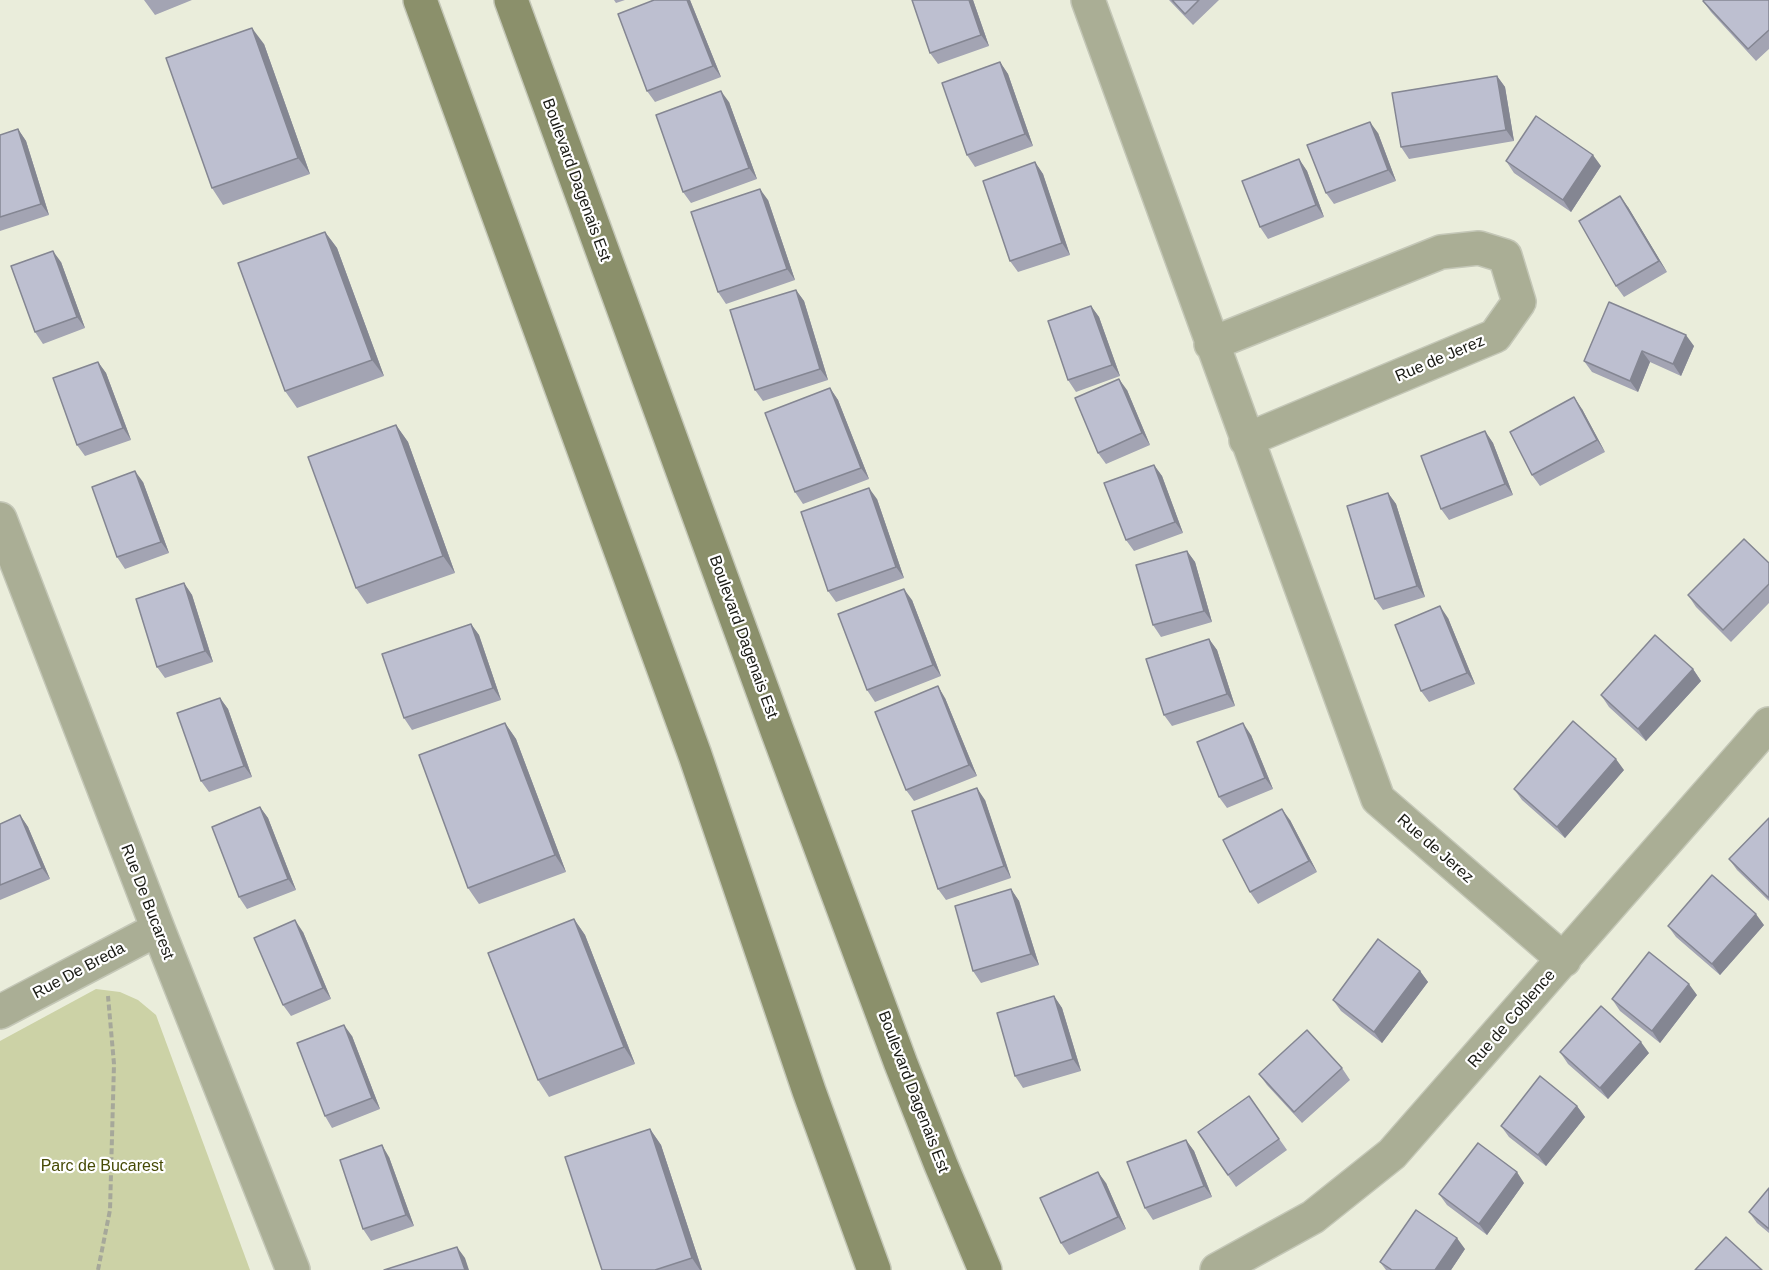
<!DOCTYPE html>
<html>
<head>
<meta charset="utf-8">
<style>
	body { margin:0 }
	canvas { display:block; background:#eaeddb }
</style>
</head>
<body>
<canvas width="1769" height="1270"></canvas>
<script>
const ctx = document.querySelector('canvas').getContext('2d');
ctx.lineJoin = 'round';
function fillPath(path, color) {
  ctx.fillStyle = color;
  ctx.fill(path, 'evenodd');
}
function toPath(rows) {
  const path = new Path2D();
  for (const r of rows) {
    path.moveTo(r[0], r[1]);
    for (let i = 2; i < r.length; i += 2) path.lineTo(r[i], r[i + 1]);
  }
  return path;
}
function trace(path, color, width, dash) {
  ctx.strokeStyle = color;
  ctx.lineWidth = width;
  ctx.lineCap = dash ? 'butt' : 'round';
  ctx.setLineDash(dash || []);
  ctx.stroke(path);
}
function drawText(font, color, halo, rows, align = 'center') {
  ctx.font = font + ' Arial,sans-serif';
  ctx.lineWidth = 4.5;
  ctx.setLineDash([]);
  ctx.textBaseline = 'middle';
  ctx.strokeStyle = halo;
  ctx.fillStyle = color;
  for (const [text, x, y, turn = 0] of rows) {
    ctx.save();
    ctx.translate(x, y);
    ctx.rotate((+turn || 0) * Math.PI / 180);
    ctx.textAlign = isNaN(turn) ? turn : align;
    if (halo) ctx.strokeText(text, 0, 0);
    ctx.fillText(text, 0, 0);
    ctx.restore();
  }
}
const green = toPath([
	[96,989,120,992,138,1000,156,1015,250,1270,0,1270,0,1041]
]);
const path = toPath([
	[98,1270,110,1210,114,1064,108,996]
]);
const street = toPath([
	[1088,0,1378,799,1564,960],
	[1211,344,1441,252,1479,248,1505,256,1519,302,1495,336,1246,440],
	[0,519,158,929,293,1270],
	[0,1012,158,929],
	[1217,1270,1313,1217,1392,1154,1769,724]
]);
const secondary = toPath([
	[420,0,695,755,809,1091,874,1270],
	[511,0,778,733,901,1064,941,1165,985,1270]
]);
const wall = toPath([
	[144,0,192,0,155,15],
	[614,0,625,0,616,3],
	[690,0,721,77,655,102,647,91],
	[973,0,989,46,938,64,930,53],
	[1169,0,1219,0,1193,25],
	[1769,0,1769,49,1756,61,1711,12,1703,1],
	[264,44,310,174,223,205,212,188],
	[1000,62,1008,74,1033,146,975,167,967,155],
	[1497,76,1505,87,1514,141,1409,159,1401,147],
	[729,102,757,179,691,203,683,192],
	[18,129,26,141,49,215,0,231,0,135],
	[1378,133,1396,181,1334,204,1326,193],
	[1299,159,1307,171,1324,217,1268,239,1260,227],
	[1506,161,1601,166,1571,212,1514,173],
	[1035,162,1043,174,1070,255,1018,272,1010,261],
	[768,200,795,280,726,304,718,292],
	[1628,207,1667,272,1624,297,1616,286],
	[325,232,337,248,384,376,297,408,285,391],
	[61,262,85,328,43,344,35,332],
	[796,290,804,301,828,380,763,401,755,390],
	[1609,302,1694,346,1681,376,1650,362,1638,392,1592,372,1584,361],
	[1091,306,1099,317,1120,376,1076,392,1068,380],
	[98,362,106,373,131,440,85,456,77,445],
	[830,388,838,400,869,479,803,504,795,492],
	[1127,390,1150,445,1106,464,1098,453],
	[1582,409,1605,452,1540,486,1532,475],
	[396,425,408,442,455,573,367,604,356,588],
	[1485,431,1493,443,1513,495,1449,520,1441,509],
	[1154,465,1162,476,1183,533,1134,551,1126,540],
	[143,482,169,553,125,569,117,557],
	[1388,493,1396,504,1425,597,1383,610,1375,599],
	[877,499,904,578,836,602,828,591],
	[1187,551,1195,562,1212,622,1161,637,1153,625],
	[1769,563,1769,603,1731,642,1696,607,1688,595],
	[184,583,192,595,213,662,165,678,157,667],
	[912,600,941,676,875,702,867,690],
	[1448,618,1475,684,1429,702,1421,691],
	[471,624,479,635,501,700,412,730,404,718],
	[1209,639,1217,650,1235,706,1172,726,1164,715],
	[1693,669,1701,681,1646,741,1609,707,1601,695],
	[220,698,228,709,252,777,209,792,201,781],
	[945,698,977,776,914,801,906,790],
	[505,723,516,739,566,872,479,904,468,888],
	[1251,735,1273,789,1227,808,1219,797],
	[1624,770,1565,838,1522,800,1514,789],
	[985,800,1011,878,946,900,938,889],
	[260,807,268,818,296,890,247,909,239,897],
	[20,815,28,827,50,879,0,900,0,824],
	[1769,818,1769,901,1737,870,1729,859],
	[1290,820,1317,872,1258,904,1250,892],
	[1011,889,1019,901,1039,965,981,983,973,971],
	[574,919,585,935,635,1064,549,1097,538,1080],
	[1764,925,1720,975,1676,937,1668,926],
	[303,932,331,999,291,1016,283,1005],
	[1420,971,1428,982,1382,1043,1341,1011,1333,1000],
	[1697,995,1660,1043,1620,1011,1612,999],
	[1054,996,1062,1008,1081,1071,1023,1088,1015,1076],
	[352,1036,380,1109,332,1128,325,1116],
	[1560,1052,1649,1053,1608,1099,1568,1064],
	[1342,1068,1350,1080,1302,1123,1267,1085,1259,1074],
	[1249,1096,1287,1150,1236,1187,1198,1132],
	[1577,1106,1585,1117,1546,1166,1509,1137,1501,1126],
	[650,1129,661,1145,702,1270,602,1270],
	[1186,1140,1194,1151,1212,1197,1153,1220,1145,1208],
	[389,1157,414,1226,371,1241,363,1229],
	[1106,1183,1126,1229,1069,1255,1061,1243],
	[1524,1183,1487,1235,1447,1205,1439,1194],
	[1769,1188,1769,1233,1757,1223,1749,1212],
	[1465,1249,1451,1270,1386,1270,1380,1262]
]);
const shadedWall = toPath([
	[687,0,690,0,721,77,713,66],
	[969,0,973,0,989,46,981,35],
	[252,28,264,44,310,174,298,158],
	[1000,62,1008,74,1033,146,1025,134],
	[1497,76,1505,87,1514,141,1506,130],
	[721,91,729,102,757,179,749,168],
	[1370,122,1378,133,1396,181,1388,170],
	[18,129,26,141,49,215,41,204],
	[1593,155,1601,166,1571,212,1563,200],
	[1299,159,1307,171,1324,217,1316,205],
	[1035,162,1043,174,1070,255,1062,243],
	[760,189,768,200,795,280,787,269],
	[1620,196,1628,207,1667,272,1659,261],
	[325,232,337,248,384,376,372,360],
	[53,251,61,262,85,328,77,317],
	[796,290,804,301,828,380,820,369],
	[1091,306,1099,317,1120,376,1112,365],
	[1686,335,1694,346,1681,376,1673,364],
	[1642,351,1650,362,1638,392,1630,381],
	[98,362,106,373,131,440,123,428],
	[1119,379,1127,390,1150,445,1142,433],
	[830,388,838,400,869,479,861,468],
	[1574,397,1582,409,1605,452,1597,440],
	[396,425,408,442,455,573,443,556],
	[1485,431,1493,443,1513,495,1505,484],
	[1154,465,1162,476,1183,533,1175,522],
	[135,471,143,482,169,553,161,542],
	[869,488,877,499,904,578,896,567],
	[1388,493,1396,504,1425,597,1417,586],
	[1187,551,1195,562,1212,622,1204,611],
	[184,583,192,595,213,662,205,651],
	[904,589,912,600,941,676,933,665],
	[1440,606,1448,618,1475,684,1467,673],
	[471,624,479,635,501,700,493,688],
	[1209,639,1217,650,1235,706,1227,694],
	[1693,669,1701,681,1646,741,1638,729],
	[938,686,945,698,977,776,969,765],
	[220,698,228,709,252,777,244,766],
	[505,723,516,739,566,872,555,855],
	[1243,723,1251,735,1273,789,1265,778],
	[1616,759,1624,770,1565,838,1557,827],
	[977,788,985,800,1011,878,1004,866],
	[260,807,268,818,296,890,288,879],
	[1282,809,1290,820,1317,872,1309,861],
	[20,815,28,827,50,879,42,868],
	[1011,889,1019,901,1039,965,1031,954],
	[1756,914,1764,925,1720,975,1712,964],
	[574,919,585,935,635,1064,624,1047],
	[295,920,303,932,331,999,323,988],
	[1420,971,1428,982,1382,1043,1374,1032],
	[1689,984,1697,995,1660,1043,1652,1031],
	[1054,996,1062,1008,1081,1071,1073,1059],
	[344,1025,352,1036,380,1109,372,1098],
	[1641,1042,1649,1053,1608,1099,1600,1088],
	[1577,1106,1585,1117,1546,1166,1538,1155],
	[650,1129,661,1145,702,1270,700,1270,692,1258],
	[1186,1140,1194,1151,1212,1197,1204,1186],
	[382,1145,389,1157,414,1226,406,1215],
	[1098,1172,1106,1183,1126,1229,1118,1217],
	[1517,1172,1524,1183,1487,1235,1479,1224],
	[1457,1238,1465,1249,1451,1270,1435,1270],
	[457,1247,465,1258,469,1270,465,1270]
]);
const building = toPath([
	[654,0,687,0,713,66,647,91,618,14,654,0],
	[912,0,969,0,981,35,930,53,912,0],
	[1172,0,1199,0,1185,14,1172,0],
	[1704,0,1769,0,1769,30,1748,49,1703,1,1704,0],
	[252,28,298,158,212,188,166,58,252,28],
	[1000,62,1025,134,967,155,942,83,1000,62],
	[1497,76,1506,130,1401,147,1392,93,1497,76],
	[721,91,749,168,683,192,656,115,721,91],
	[1536,116,1593,155,1563,200,1506,161,1536,116],
	[1370,122,1388,170,1326,193,1307,145,1370,122],
	[18,129,41,204,0,217,0,135,18,129],
	[1299,159,1316,205,1260,227,1242,181,1299,159],
	[1035,162,1062,243,1010,261,983,181,1035,162],
	[760,189,787,269,718,292,691,212,760,189],
	[1620,196,1659,261,1616,286,1579,221,1620,196],
	[325,232,372,360,285,391,238,263,325,232],
	[53,251,77,317,35,332,11,266,53,251],
	[796,290,820,369,755,390,730,310,796,290],
	[1609,302,1686,335,1673,364,1642,351,1630,381,1584,361,1609,302],
	[1091,306,1112,365,1068,380,1048,321,1091,306],
	[98,362,123,428,77,445,53,378,98,362],
	[1119,379,1142,433,1098,453,1075,398,1119,379],
	[830,388,861,468,795,492,765,413,830,388],
	[1574,397,1597,440,1532,475,1510,432,1574,397],
	[396,425,443,556,356,588,308,457,396,425],
	[1485,431,1505,484,1441,509,1421,456,1485,431],
	[1154,465,1175,522,1126,540,1104,483,1154,465],
	[135,471,161,542,117,557,92,487,135,471],
	[869,488,896,567,828,591,801,512,869,488],
	[1388,493,1417,586,1375,599,1347,506,1388,493],
	[1744,539,1769,563,1769,584,1723,630,1688,595,1744,539],
	[1187,551,1204,611,1153,625,1136,565,1187,551],
	[184,583,205,651,157,667,136,599,184,583],
	[904,589,933,665,867,690,838,614,904,589],
	[1440,606,1467,673,1421,691,1395,625,1440,606],
	[471,624,493,688,404,718,382,654,471,624],
	[1655,635,1693,669,1638,729,1601,695,1655,635],
	[1209,639,1227,694,1164,715,1146,659,1209,639],
	[938,686,969,765,906,790,875,712,938,686],
	[220,698,244,766,201,781,177,713,220,698],
	[1573,721,1616,759,1557,827,1514,789,1573,721],
	[505,723,555,855,468,888,419,755,505,723],
	[1243,723,1265,778,1219,797,1197,742,1243,723],
	[977,788,1004,866,938,889,912,811,977,788],
	[260,807,288,879,239,897,212,827,260,807],
	[1282,809,1309,861,1250,892,1223,840,1282,809],
	[20,815,42,868,0,885,0,824,20,815],
	[1769,818,1769,898,1729,859,1769,818],
	[1712,875,1756,914,1712,964,1668,926,1712,875],
	[1011,889,1031,954,973,971,955,906,1011,889],
	[574,919,624,1047,538,1080,488,953,574,919],
	[295,920,323,988,283,1005,254,938,295,920],
	[1378,939,1420,971,1374,1032,1333,1000,1378,939],
	[1649,952,1689,984,1652,1031,1612,999,1649,952],
	[1054,996,1073,1059,1015,1076,997,1013,1054,996],
	[1601,1006,1641,1042,1600,1088,1560,1052,1601,1006],
	[344,1025,372,1098,325,1116,297,1043,344,1025],
	[1307,1030,1342,1068,1294,1112,1259,1074,1307,1030],
	[1540,1076,1577,1106,1538,1155,1501,1126,1540,1076],
	[1249,1096,1279,1139,1228,1175,1198,1132,1249,1096],
	[650,1129,692,1258,655,1270,602,1270,565,1157,650,1129],
	[1186,1140,1204,1186,1145,1208,1127,1162,1186,1140],
	[1478,1143,1517,1172,1479,1224,1439,1194,1478,1143],
	[382,1145,406,1215,363,1229,340,1160,382,1145],
	[1098,1172,1118,1217,1061,1243,1040,1198,1098,1172],
	[1769,1188,1769,1229,1749,1212,1769,1188],
	[1416,1210,1457,1238,1435,1270,1392,1270,1380,1262,1416,1210],
	[1726,1237,1762,1270,1695,1270,1726,1237],
	[457,1247,465,1270,384,1270,457,1247]
]);
const streetNames = [
	["Boulevard Dagenais Est",576,180,70],
	["Rue de Jerez",1440,359,-23],
	["Boulevard Dagenais Est",743,637,70],
	["Rue de Jerez",1435,849,41],
	["Rue De Bucarest",147,902,69],
	["Rue De Breda",79,971,-28],
	["Rue de Coblence",1512,1019,-49],
	["Boulevard Dagenais Est",913,1092,69]
];
const parkNames = [
	["Parc de Bucarest",102,1167]
];
fillPath(green, '#ccd2a6');
trace(street, '#c4c7b7', 36);
trace(secondary, '#c4c7b7', 36);
trace(path, '#a6a89a', 4, [6, 3]);
trace(street, '#aaae95', 33);
trace(secondary, '#8b906b', 33);
fillPath(wall, '#a3a4b3');
fillPath(shadedWall, '#848692');
fillPath(building, '#bdbfd0');
trace(building, '#848692', 1.5);
drawText('16px', '#191a14', '#fff', streetNames);
drawText('16px', '#464a05', '#fff', parkNames);
</script>
</body>
</html>
